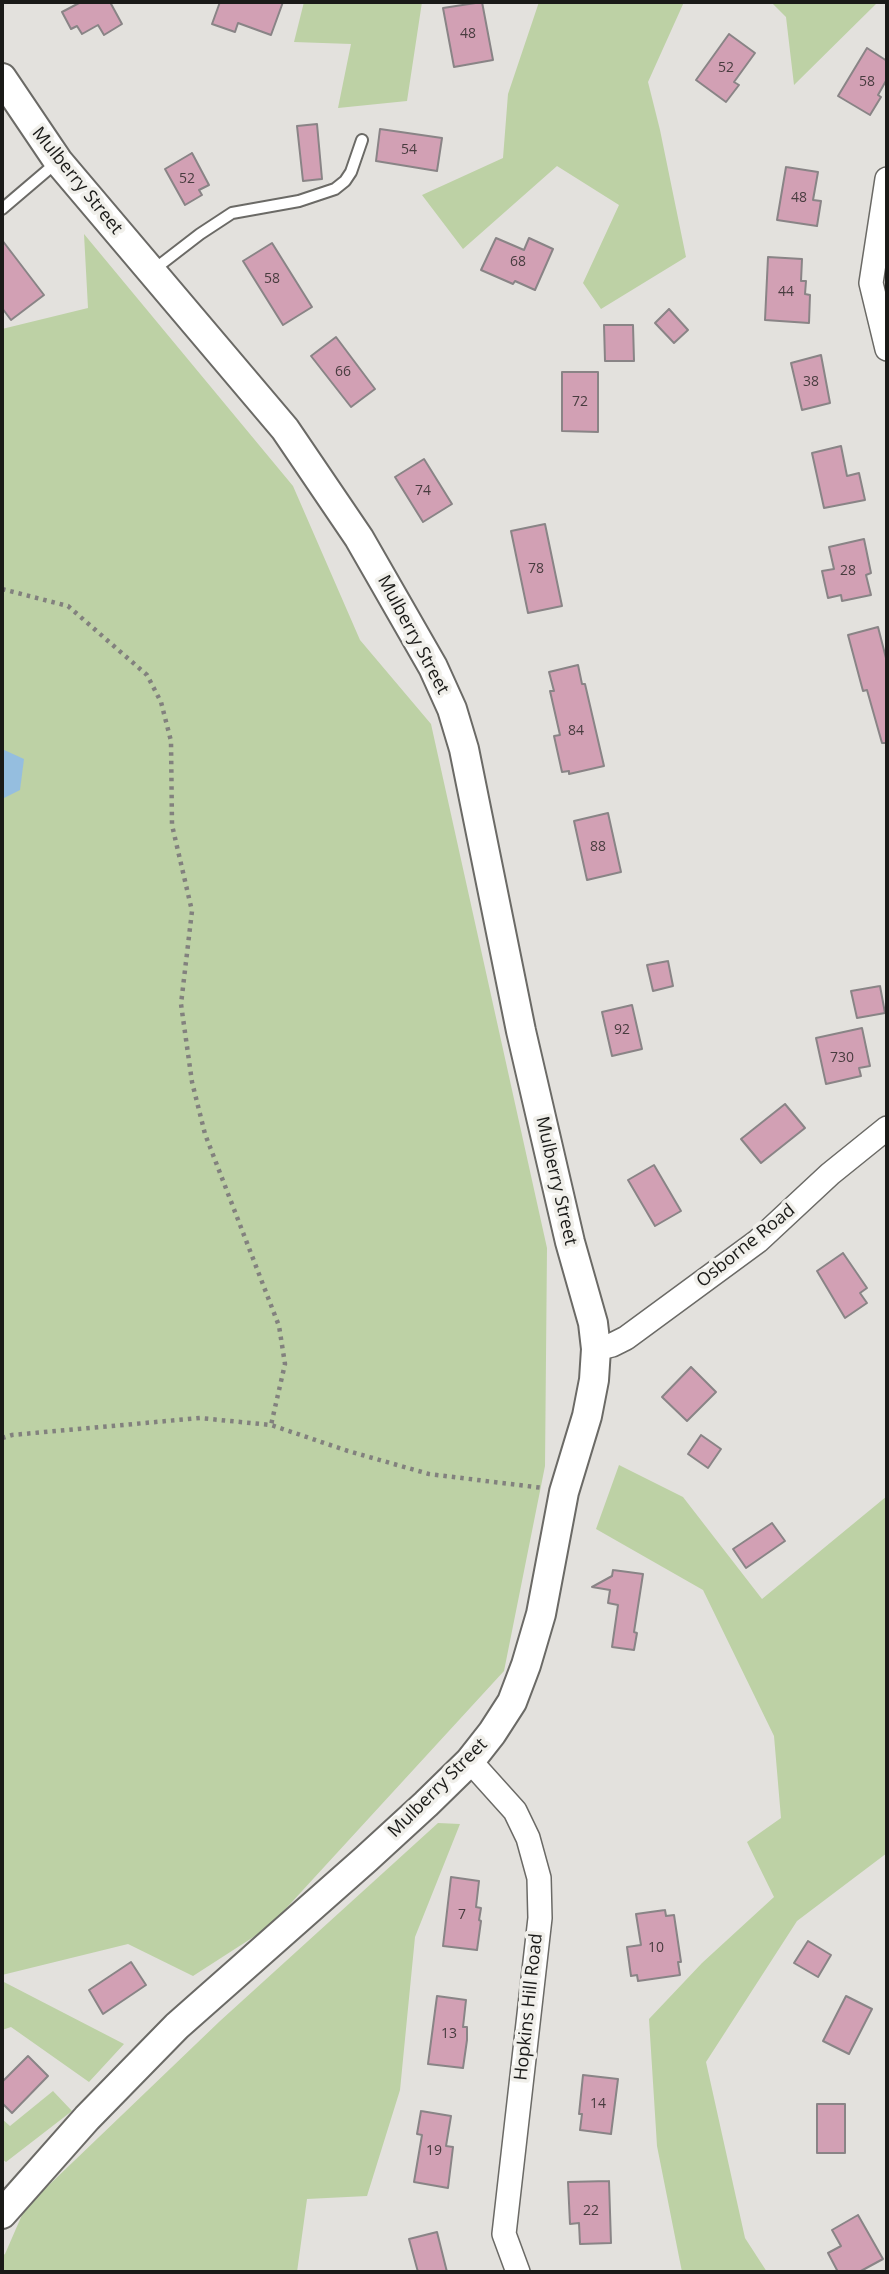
<!DOCTYPE html>
<html>
<head>
<meta charset="utf-8">
<style>
	body { margin:0 }
	#map { position:relative; width:889px; height:2274px; overflow:hidden; background:#e3e1dd; font-family:"Open Sans",sans-serif }
	canvas { display:block }
	.frame { position:absolute; inset:0; border:4px solid #1a1a18; pointer-events:none }
</style>
</head>
<body>
<div id="map">
<canvas width="889" height="2274"></canvas>
<div class="frame"></div>
</div>
<script>
const ctx = document.querySelector('canvas').getContext('2d');
ctx.lineJoin = 'round';
function fillPath(path, color) {
  ctx.fillStyle = color;
  ctx.fill(path, 'evenodd');
}
function toPath(rows) {
  const path = new Path2D();
  for (const r of rows) {
    path.moveTo(r[0], r[1]);
    for (let i = 2; i < r.length; i += 2) path.lineTo(r[i], r[i + 1]);
  }
  return path;
}
function trace(path, color, width, dash) {
  ctx.strokeStyle = color;
  ctx.lineWidth = width;
  ctx.lineCap = dash ? 'butt' : 'round';
  ctx.setLineDash(dash || []);
  ctx.stroke(path);
}
function drawText(font, color, halo, rows, align = 'center') {
  ctx.font = font + ' "Open Sans",sans-serif';
  ctx.lineWidth = 7;
  ctx.setLineDash([]);
  ctx.textBaseline = 'middle';
  ctx.strokeStyle = halo;
  ctx.fillStyle = color;
  for (const [text, x, y, turn = 0] of rows) {
    ctx.save();
    ctx.translate(x, y);
    ctx.rotate((+turn || 0) * Math.PI / 180);
    ctx.textAlign = isNaN(turn) ? turn : align;
    if (halo) ctx.strokeText(text, 0, 0);
    ctx.fillText(text, 0, 0);
    ctx.restore();
  }
}
const green = toPath([
	[304,2,422,2,407,101,338,108,351,44,294,42],
	[539,2,684,2,648,82,660,130,686,257,601,309,583,283,619,205,557,166,463,249,422,195,503,158,508,94],
	[771,2,878,2,794,85,786,17],
	[84,234,293,486,360,640,431,724,547,1248,545,1466,504,1671,269,1927,193,1976,128,1944,2,1975,2,329,88,308],
	[619,1465,683,1497,762,1599,887,1496,887,1853,797,1921,706,2062,745,2238,767,2272,682,2272,657,2146,649,2019,702,1963,774,1897,747,1842,781,1818,774,1736,703,1590,596,1529],
	[438,1823,460,1824,415,1937,400,2090,367,2196,307,2199,297,2272,2,2272,2,2256,5,2254,25,2208,220,2021],
	[2,1981,124,2044,89,2082,11,2027,2,2030],
	[53,2091,72,2111,6,2162,2,2159,2,2119,10,2126]
]);
const water = toPath([
	[2,749,24,759,20,790,2,799]
]);
const building = toPath([
	[81,2,110,2,122,24,104,35,98,25,82,34,77,26,71,29,62,12,81,2],
	[220,2,283,2,271,35,238,23,235,32,212,24,220,2],
	[482,2,493,60,454,67,443,8,482,2],
	[729,34,755,53,734,82,739,85,726,102,696,80,729,34],
	[867,48,887,61,887,79,878,95,881,97,870,115,838,96,867,48],
	[317,124,322,179,303,181,297,126,317,124],
	[380,129,442,138,437,171,376,161,380,129],
	[192,153,209,185,199,190,202,195,185,205,165,169,192,153],
	[786,167,818,172,813,200,821,201,817,226,777,220,786,167],
	[496,238,524,250,529,238,553,249,535,290,515,281,513,284,481,270,496,238],
	[2,240,44,295,11,320,2,308,2,240],
	[272,243,312,307,283,325,243,261,272,243],
	[768,257,802,259,801,281,806,281,805,294,810,295,809,323,765,320,768,257],
	[669,309,688,330,674,343,655,323,669,309],
	[604,325,633,325,634,361,605,361,604,325],
	[336,337,375,389,351,407,311,356,336,337],
	[821,355,830,403,802,410,791,363,821,355],
	[562,372,598,372,598,432,562,431,562,372],
	[841,446,847,476,859,473,865,500,824,508,812,453,841,446],
	[424,459,452,504,423,522,395,477,424,459],
	[545,524,562,606,528,613,511,531,545,524],
	[864,539,871,573,866,575,871,595,842,601,841,595,828,598,822,571,834,569,829,547,864,539],
	[878,627,887,662,887,743,882,743,867,690,863,691,848,635,878,627],
	[578,665,582,684,585,684,604,766,569,774,569,771,562,772,554,736,560,735,550,691,554,691,549,672,578,665],
	[608,813,621,872,587,880,574,821,608,813],
	[668,961,673,986,653,991,647,965,668,961],
	[880,986,885,1013,857,1018,851,991,880,986],
	[632,1005,642,1049,612,1056,602,1012,632,1005],
	[862,1028,870,1066,859,1068,861,1076,826,1084,816,1038,862,1028],
	[785,1104,805,1128,761,1163,741,1139,785,1104],
	[654,1165,681,1211,655,1226,628,1180,654,1165],
	[843,1253,867,1288,860,1293,867,1303,845,1318,817,1271,843,1253],
	[691,1367,716,1392,687,1421,662,1397,691,1367],
	[701,1435,721,1449,708,1468,688,1454,701,1435],
	[772,1523,785,1541,746,1568,733,1549,772,1523],
	[613,1570,643,1574,634,1632,637,1633,634,1650,612,1647,618,1605,608,1603,610,1590,592,1587,612,1576,613,1570],
	[451,1877,479,1881,476,1907,481,1908,479,1920,481,1921,477,1950,443,1946,451,1877],
	[665,1910,666,1916,674,1915,681,1962,678,1962,680,1975,638,1981,637,1975,631,1976,627,1947,641,1945,636,1914,665,1910],
	[808,1941,831,1955,818,1977,794,1963,808,1941],
	[131,1962,146,1985,103,2014,89,1990,131,1962],
	[437,1996,466,2000,463,2027,467,2027,467,2040,463,2068,428,2064,437,1996],
	[846,1996,872,2009,849,2054,823,2041,846,1996],
	[28,2056,48,2076,12,2113,2,2103,2,2082,28,2056],
	[583,2075,618,2079,611,2134,580,2130,582,2114,579,2114,583,2075],
	[817,2104,845,2104,845,2153,817,2153,817,2104],
	[421,2111,451,2116,446,2146,453,2147,448,2188,414,2182,422,2135,417,2134,421,2111],
	[609,2181,611,2243,580,2244,579,2223,570,2224,568,2182,609,2181],
	[858,2215,883,2259,859,2272,838,2272,828,2253,841,2246,832,2230,858,2215],
	[437,2232,447,2272,418,2272,409,2239,437,2232]
]);
const path = toPath([
	[2,589,68,606,147,675,161,702,171,741,172,825,192,911,181,1004,192,1082,205,1134,279,1326,285,1364,271,1425],
	[2,1438,12,1435,200,1418,271,1425,348,1451,429,1474,543,1488]
]);
const service = toPath([
	[2,209,56,163],
	[152,271,200,234,232,213,299,201,335,189,345,181,351,172,362,140]
]);
const minor = toPath([
	[887,179,871,283,887,349],
	[596,1349,612,1345,626,1338,758,1241,830,1174,887,1128],
	[470,1761,515,1811,528,1838,539,1878,540,1918,504,2234,518,2272]
]);
const tertiary = toPath([
	[2,78,58,161,285,429,359,538,433,667,452,709,464,749,521,1031,570,1242,593,1323,596,1349,594,1380,587,1416,564,1492,541,1614,526,1665,512,1702,492,1733,470,1761,426,1804,366,1859,177,2026,87,2118,2,2214]
]);
const numberNames = [
	["48",468,34],
	["52",726,68],
	["58",867,82],
	["54",409,150],
	["52",187,179],
	["48",799,198],
	["68",518,262],
	["58",272,279],
	["44",786,292],
	["66",343,372],
	["38",811,382],
	["72",580,402],
	["74",423,491],
	["78",536,569],
	["28",848,571],
	["84",576,731],
	["88",598,847],
	["92",622,1030],
	["730",842,1058],
	["7",462,1915],
	["10",656,1948],
	["13",449,2034],
	["14",598,2104],
	["19",434,2151],
	["22",591,2211]
];
const streetNames = [
	["Mulberry Street",77,181,51],
	["Mulberry Street",413,635,62],
	["Mulberry Street",556,1181,77],
	["Osborne Road",746,1246,-39],
	["Mulberry Street",438,1788,-45],
	["Hopkins Hill Road",529,2007,-84]
];
fillPath(green, '#bdd1a5');
fillPath(water, '#95bedf');
fillPath(building, '#d2a0b4');
trace(building, '#898486', 2);
trace(service, '#6b6a66', 14);
trace(minor, '#6b6a66', 26);
trace(tertiary, '#6b6a66', 32);
trace(path, '#82817e', 4.5, [3.5, 5]);
trace(service, '#fff', 10);
trace(minor, '#fff', 23);
trace(tertiary, '#fff', 28);
drawText('14px', '#483c3f', null, numberNames);
drawText('18px', '#1a1a18', '#f0efea', streetNames);
</script>
</body>
</html>
